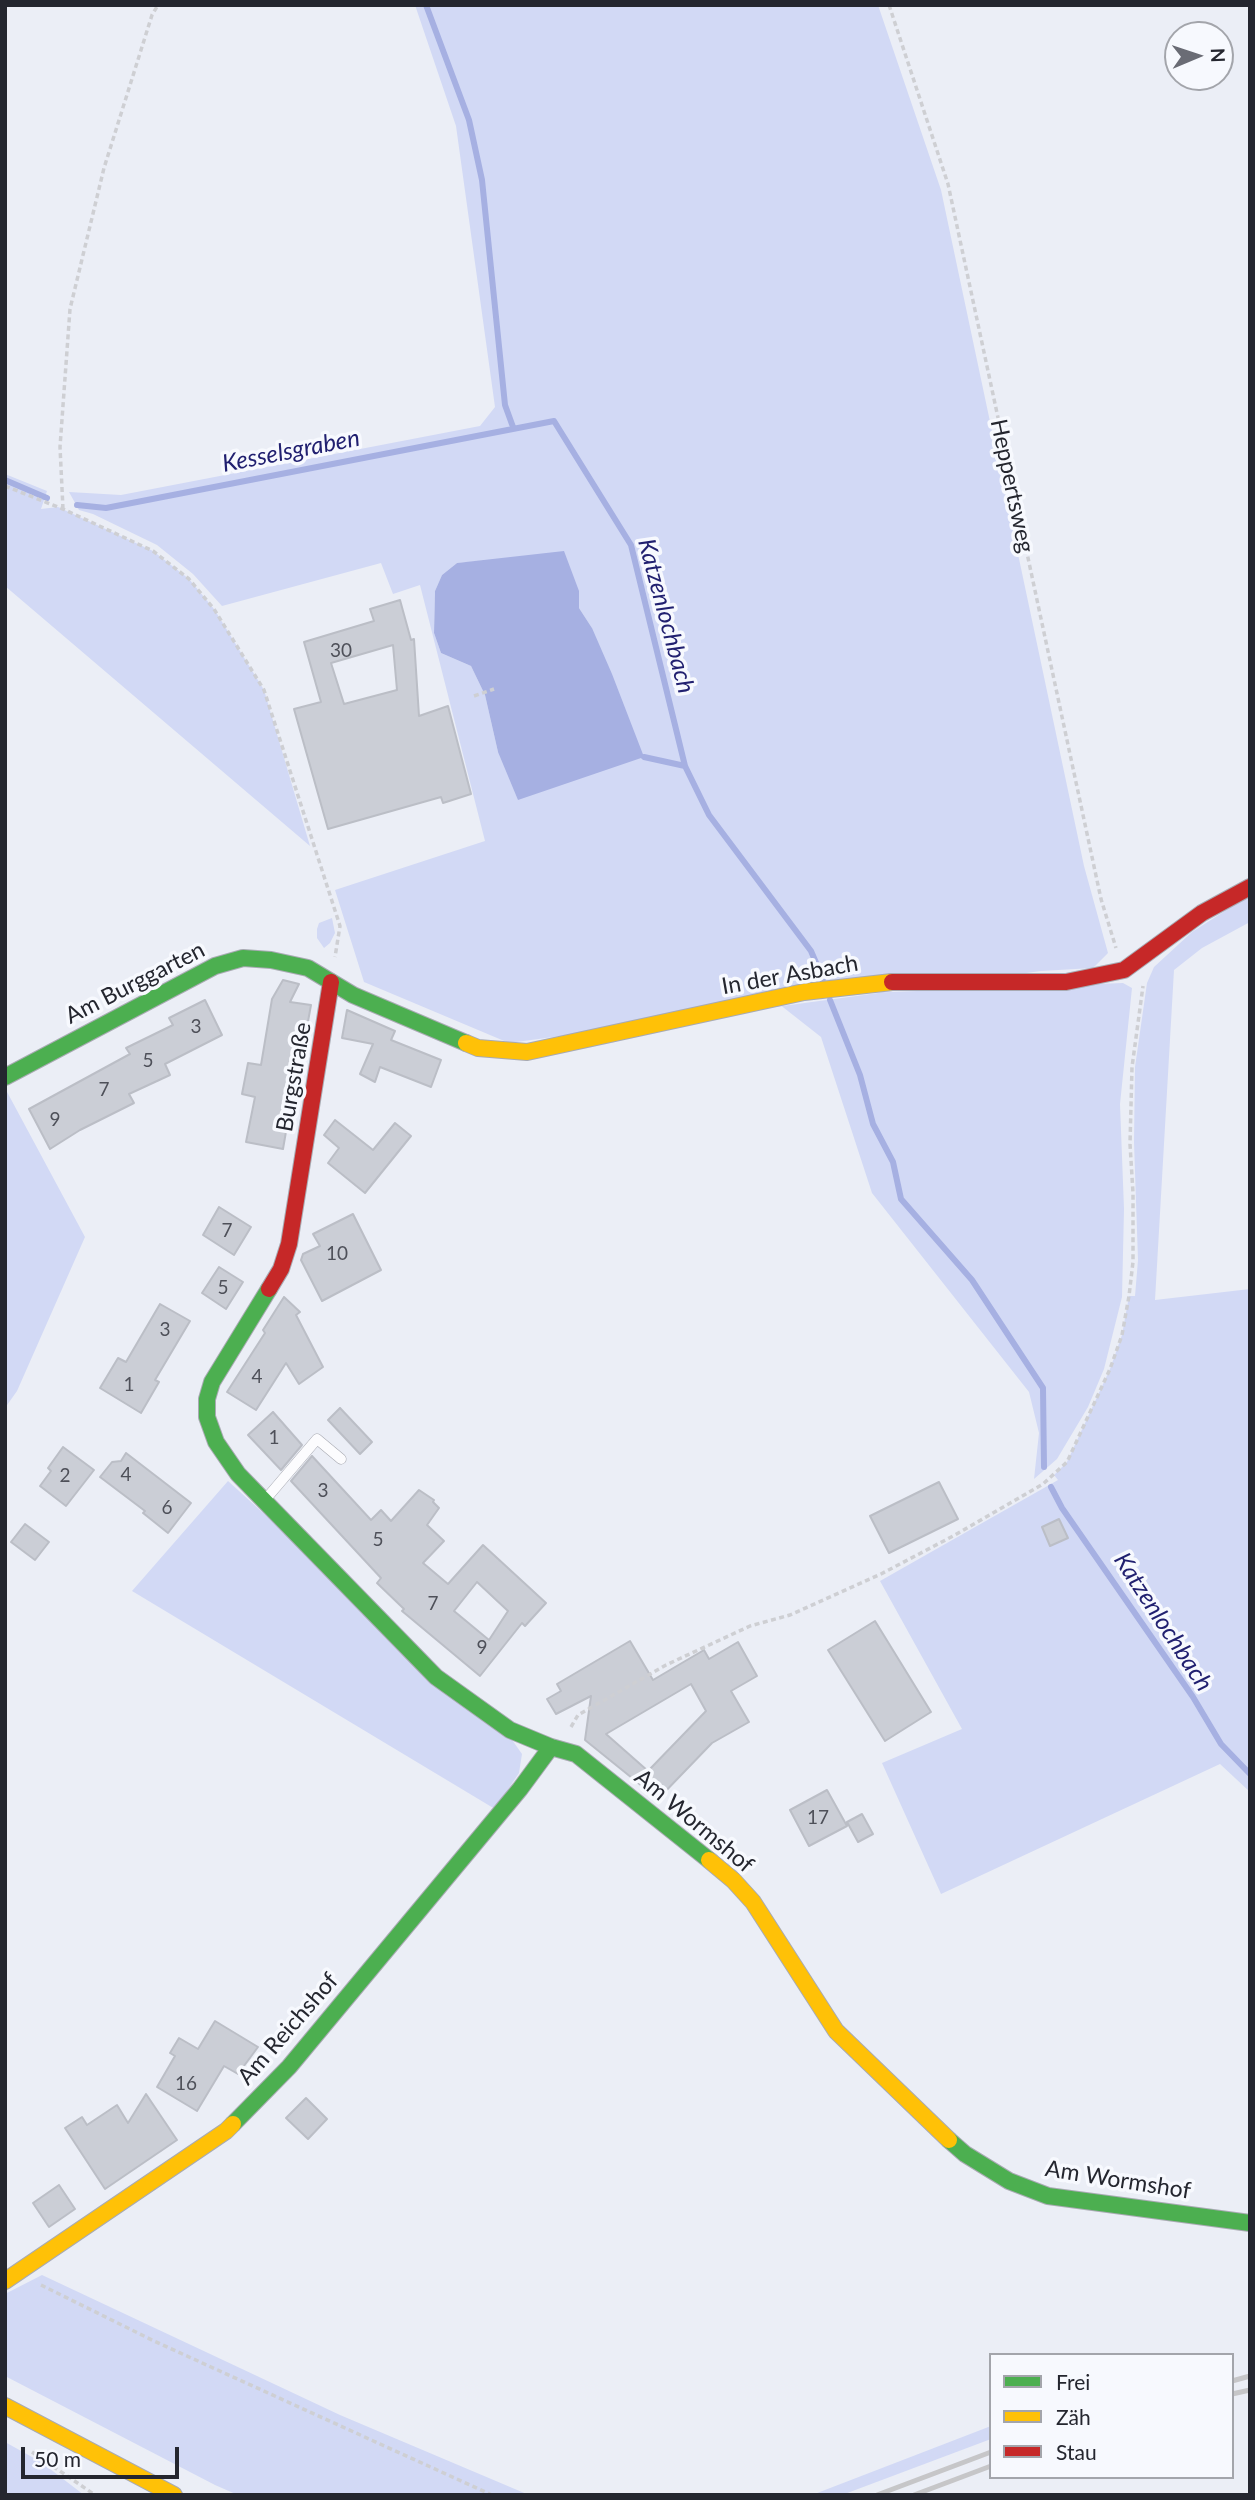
<!DOCTYPE html>
<html>
<head>
<meta charset="utf-8">
<style>
	body { margin:0 }
	#map { position:relative; width:1255px; height:2500px; overflow:hidden; background:#ebeef6; font-family:Lato,sans-serif }
	canvas { display:block }
	.frame { position:absolute; inset:0; border:7px solid #24262f; pointer-events:none }
	.legend { position:absolute; left:989px; top:2353px; width:245px; height:126px; box-sizing:border-box; background:#f7f9fe; border:2px solid #a3a5ab; margin:0; padding:9px 12px; list-style:none; font-size:21px; color:#24262f }
	.legend li { display:flex; align-items:center; gap:14px; height:35px }
	.legend b { width:35px; border:2px solid #a3a5ab }
	.north { position:absolute; left:1164px; top:21px; width:70px; height:70px; box-sizing:border-box; background:#f7f9fe; border:2px solid #a3a5ab; border-radius:50%; rotate:88deg; font-size:19px; font-weight:700; line-height:28px; text-align:center; color:#24262f }
	.north::after { content:''; display:block; margin:auto; width:24px; height:32px; background:#6a6c75; clip-path:polygon(50% 0,100% 100%,50% 72%,0 100%) }
	.scale { position:absolute; left:21px; top:2447px; width:158px; height:32px; box-sizing:border-box; border:4px solid #24262f; border-top:0; padding-left:9px; font-size:21px; line-height:24px; white-space:nowrap; color:#24262f; -webkit-text-stroke:5px #f7f9fe; paint-order:stroke }
</style>
</head>
<body>
<div id="map">
<canvas width="1255" height="2500"></canvas>
<div class="frame"></div>
<ul class="legend">
<li><b style="height:9px;background:#4caf50"></b>Frei</li>
<li><b style="height:9px;background:#ffc107"></b>Zäh</li>
<li><b style="height:9px;background:#c62828"></b>Stau</li>
</ul>
<div class="north">N</div>
<div class="scale">50 m</div>
</div>
<script>
const ctx = document.querySelector('canvas').getContext('2d');
ctx.lineJoin = 'round';
function fillPath(path, color) {
  ctx.fillStyle = color;
  ctx.fill(path, 'evenodd');
}
function toPath(rows) {
  const path = new Path2D();
  for (const r of rows) {
    path.moveTo(r[0], r[1]);
    for (let i = 2; i < r.length; i += 2) path.lineTo(r[i], r[i + 1]);
  }
  return path;
}
function trace(path, color, width, dash) {
  ctx.strokeStyle = color;
  ctx.lineWidth = width;
  ctx.lineCap = dash ? 'butt' : 'round';
  ctx.setLineDash(dash || []);
  ctx.stroke(path);
}
function drawText(font, color, halo, rows, align = 'center') {
  ctx.font = font + ' Lato,sans-serif';
  ctx.lineWidth = 7;
  ctx.setLineDash([]);
  ctx.textBaseline = 'middle';
  ctx.strokeStyle = halo;
  ctx.fillStyle = color;
  for (const [text, x, y, turn = 0] of rows) {
    ctx.save();
    ctx.translate(x, y);
    ctx.rotate((+turn || 0) * Math.PI / 180);
    ctx.textAlign = isNaN(turn) ? turn : align;
    if (halo) ctx.strokeText(text, 0, 0);
    ctx.fillText(text, 0, 0);
    ctx.restore();
  }
}
const green = toPath([
	[415,5,878,5,941,190,1084,866,1108,953,1093,968,1041,971,509,1043,364,982,335,890,485,841,420,585,393,594,381,563,222,606,193,574,157,545,93,514,79,510,69,492,121,495,480,426,495,407,456,126],
	[495,560,578,603,579,608,592,628,498,752,485,695,471,666,441,653,434,633,435,591,442,575,457,563],
	[5,474,47,491,41,509,58,507,153,551,189,579,214,609,264,690,310,846,5,586],
	[1250,895,1250,922,1202,948,1174,970,1155,1300,1250,1289,1250,1792,1220,1764,941,1894,882,1763,962,1729,880,1581,1058,1480,1054,1475,1067,1462,1110,1369,1122,1335,1129,1296,1135,1296,1138,1260,1134,1142,1135,1067,1147,983,1154,967,1192,932],
	[332,918,335,933,330,943,324,948,317,938,317,929,319,923],
	[1123,983,1132,988,1120,1104,1124,1209,1122,1297,1104,1369,1088,1407,1057,1459,1034,1479,1039,1433,1029,1392,872,1193,821,1037,779,1004,814,995],
	[6,1090,85,1237,17,1391,5,1408],
	[228,1481,510,1737,522,1754,519,1773,495,1809,132,1591],
	[42,2275,340,2415,529,2495,238,2495,215,2485,5,2376,5,2294],
	[991,2426,991,2439,842,2495,812,2495],
	[5,2442,41,2462,84,2495,5,2495]
]);
const water = toPath([
	[564,551,579,591,579,608,592,628,612,674,644,757,518,800,498,752,485,695,471,666,441,653,434,633,435,591,442,575,457,563]
]);
const stream = toPath([
	[426,5,469,120,482,180,505,405,513,427],
	[5,480,47,498],
	[77,505,106,508,554,421,631,545,685,766,709,815,811,951,823,979],
	[644,757,685,766],
	[830,1000,860,1075,873,1124,893,1162,901,1199,972,1280,1043,1388,1044,1467],
	[1051,1487,1062,1508,1193,1697,1221,1744,1250,1774]
]);
const building = toPath([
	[400,600,411,640,414,639,419,716,448,706,471,794,443,803,441,797,328,829,294,709,321,702,304,642,374,621,370,609,400,600],
	[393,645,397,690,344,704,331,663,393,645],
	[283,980,299,984,290,1002,311,1005,303,1049,298,1048,284,1119,288,1120,283,1149,246,1142,255,1097,242,1094,248,1063,261,1065,272,999,283,980],
	[205,1000,222,1035,165,1064,170,1075,129,1094,134,1103,80,1130,50,1149,29,1109,130,1054,126,1048,173,1025,169,1018,205,1000],
	[347,1010,395,1031,391,1040,441,1060,431,1087,380,1067,375,1082,360,1074,373,1044,342,1038,347,1010],
	[335,1120,373,1150,395,1123,411,1136,365,1193,328,1163,339,1148,324,1135,335,1120],
	[219,1207,251,1227,234,1255,203,1235,219,1207],
	[353,1214,381,1270,322,1301,301,1260,303,1254,320,1246,313,1234,353,1214],
	[219,1267,243,1282,226,1309,202,1293,219,1267],
	[284,1297,300,1312,296,1315,323,1367,299,1384,286,1363,256,1410,227,1392,265,1333,263,1330,284,1297],
	[160,1304,190,1321,155,1380,159,1382,141,1413,100,1388,118,1358,126,1362,160,1304],
	[340,1408,372,1442,360,1454,328,1420,340,1408],
	[273,1412,302,1445,281,1470,248,1435,273,1412],
	[63,1447,94,1470,66,1506,40,1486,51,1471,48,1468,63,1447],
	[126,1453,191,1503,168,1533,143,1513,145,1511,100,1477,112,1462,121,1461,126,1453],
	[312,1456,371,1520,381,1510,391,1521,419,1490,434,1500,433,1502,439,1508,427,1525,444,1541,423,1563,448,1584,483,1545,546,1603,525,1626,522,1623,480,1676,402,1611,404,1609,377,1583,381,1578,291,1481,312,1456],
	[477,1582,508,1611,489,1640,454,1611,477,1582],
	[939,1482,958,1519,889,1553,870,1516,939,1482],
	[1059,1519,1068,1538,1050,1546,1042,1527,1059,1519],
	[25,1524,49,1542,35,1560,11,1542,25,1524],
	[875,1621,931,1712,885,1741,828,1650,875,1621],
	[630,1641,653,1680,704,1650,709,1659,738,1642,757,1676,731,1691,749,1722,712,1743,658,1799,585,1740,591,1696,556,1714,547,1699,561,1691,557,1684,630,1641],
	[691,1684,706,1711,648,1771,606,1734,691,1684],
	[827,1790,847,1826,809,1846,790,1810,827,1790],
	[862,1814,873,1834,858,1842,847,1822,862,1814],
	[215,2021,258,2047,238,2074,224,2066,197,2111,157,2087,175,2056,170,2053,179,2038,198,2049,215,2021],
	[146,2094,177,2140,105,2189,65,2128,82,2117,87,2125,117,2105,128,2123,146,2094],
	[306,2098,327,2119,308,2139,286,2118,306,2098],
	[59,2185,75,2209,49,2227,33,2203,59,2185]
]);
const path = toPath([
	[889,5,948,184,1101,899,1116,948],
	[5,486,63,509,153,551,189,579,214,609,264,690,340,926,335,957],
	[63,509,60,447,70,309,104,168,152,15,158,5],
	[474,696,494,689],
	[571,1727,578,1715,666,1665,750,1626,790,1615,881,1574,955,1535,1043,1484,1067,1462,1110,1369,1122,1335,1129,1296,1133,1262,1133,1193,1130,1144,1132,1067,1143,986],
	[41,2285,154,2341,492,2495],
	[32,2452,95,2495]
]);
const lane = toPath([
	[265,1500,317,1439,341,1459]
]);
const fast = toPath([
	[5,1077,215,966,243,958,271,960,308,968,353,995,466,1043],
	[269,1289,212,1382,207,1399,207,1417,216,1442,238,1474,436,1677,510,1730,551,1747,576,1754,709,1860],
	[233,2124,289,2067,520,1789,551,1747],
	[949,2140,965,2154,1009,2181,1048,2196,1250,2223]
]);
const slow = toPath([
	[466,1043,478,1048,527,1052,804,992,892,982],
	[709,1860,733,1880,753,1902,836,2031,949,2140],
	[5,2281,226,2131,233,2124],
	[5,2406,174,2495]
]);
const jam = toPath([
	[892,982,1066,982,1124,970,1202,913,1250,887],
	[269,1289,281,1269,289,1244,331,982]
]);
const rail = toPath([
	[1232,2381,1250,2376],
	[1232,2394,1250,2390],
	[877,2495,991,2452],
	[914,2495,991,2466]
]);
const numberNames = [
	["30",341,651],
	["3",196,1027],
	["5",148,1061],
	["7",104,1090],
	["9",55,1120],
	["7",227,1231],
	["10",337,1254],
	["5",223,1288],
	["3",165,1330],
	["4",257,1377],
	["1",129,1385],
	["1",274,1438],
	["4",126,1475],
	["2",65,1476],
	["3",323,1491],
	["6",167,1508],
	["5",378,1540],
	["7",433,1604],
	["9",482,1648],
	["17",818,1818],
	["16",186,2084]
];
const streetNames = [
	["Heppertsweg",1012,486,78],
	["In der Asbach",790,975,-10],
	["Am Burggarten",135,983,-27],
	["Burgstraße",294,1077,-80],
	["Am Wormshof",694,1821,40],
	["Am Reichshof",288,2029,-49],
	["Am Wormshof",1118,2180,9]
];
const waterNames = [
	["Kesselsgraben",291,451,-11],
	["Katzenlochbach",666,616,75],
	["Katzenlochbach",1163,1622,57]
];
fillPath(green, '#d2d9f5');
fillPath(water, '#a6b0e2');
trace(stream, '#a6b0e2', 6);
fillPath(building, '#cbced6');
trace(building, '#bbbec6', 2);
trace(lane, '#a8aab2', 11);
trace(fast, '#a8aab2', 18);
trace(slow, '#a8aab2', 18);
trace(jam, '#a8aab2', 18);
trace(path, '#cecfd3', 3.5, [5, 3.5]);
trace(lane, '#fcfcfe', 10);
trace(fast, '#4caf50', 16);
trace(slow, '#ffc107', 16);
trace(jam, '#c62828', 16);
trace(rail, '#c6c6c8', 5);
drawText('19px', '#4e5059', null, numberNames);
drawText('23px', '#24262f', '#f7f9fe', streetNames);
drawText('italic 24px', '#212070', '#f7f9fe', waterNames);
</script>
</body>
</html>
